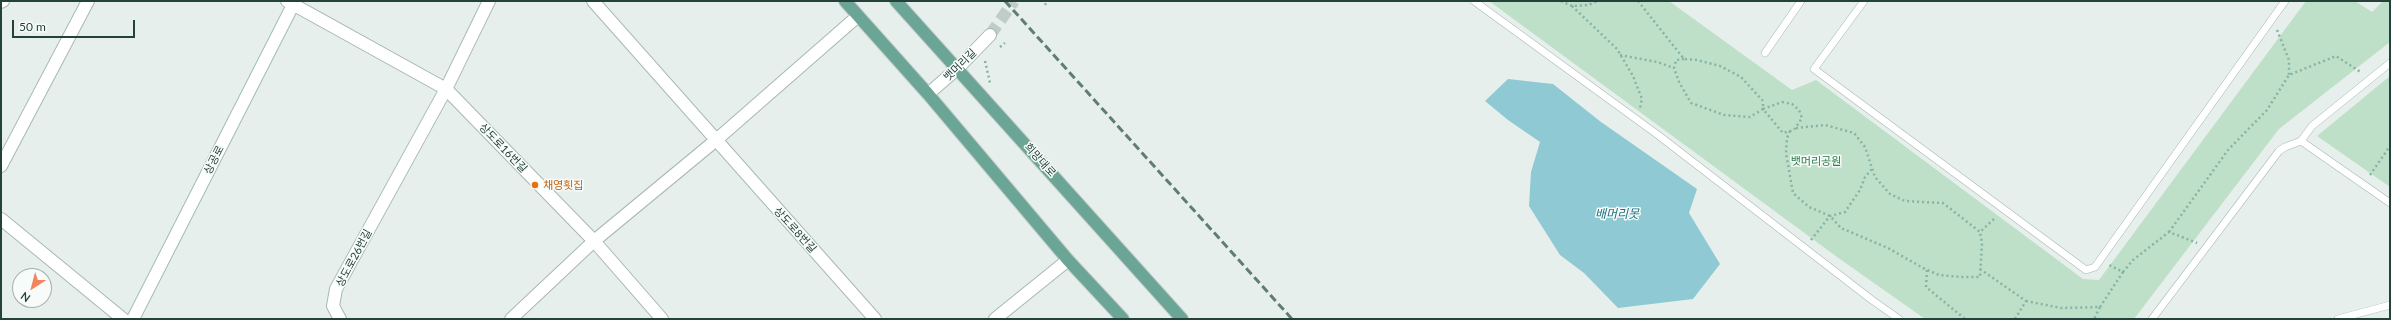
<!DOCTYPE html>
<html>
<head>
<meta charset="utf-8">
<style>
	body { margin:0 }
	#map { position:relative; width:2391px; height:320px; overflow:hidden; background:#e6efeb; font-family:Lato,sans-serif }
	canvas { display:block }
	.frame { position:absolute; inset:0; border:2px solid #24423a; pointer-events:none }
	.north { position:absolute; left:12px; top:268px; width:40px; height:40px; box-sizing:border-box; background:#f7fbf9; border:1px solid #a3b1ad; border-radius:50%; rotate:216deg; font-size:11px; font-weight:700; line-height:16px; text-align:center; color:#24423a }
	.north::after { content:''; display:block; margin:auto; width:14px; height:18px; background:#f4845f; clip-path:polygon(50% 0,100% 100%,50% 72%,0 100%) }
	.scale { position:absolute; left:12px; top:20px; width:123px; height:18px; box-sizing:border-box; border:2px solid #24423a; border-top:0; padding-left:5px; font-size:12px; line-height:14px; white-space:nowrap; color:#24423a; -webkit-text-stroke:3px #f7fbf9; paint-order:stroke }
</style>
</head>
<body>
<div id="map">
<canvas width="2391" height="320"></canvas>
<div class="frame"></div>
<div class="north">N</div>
<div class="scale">50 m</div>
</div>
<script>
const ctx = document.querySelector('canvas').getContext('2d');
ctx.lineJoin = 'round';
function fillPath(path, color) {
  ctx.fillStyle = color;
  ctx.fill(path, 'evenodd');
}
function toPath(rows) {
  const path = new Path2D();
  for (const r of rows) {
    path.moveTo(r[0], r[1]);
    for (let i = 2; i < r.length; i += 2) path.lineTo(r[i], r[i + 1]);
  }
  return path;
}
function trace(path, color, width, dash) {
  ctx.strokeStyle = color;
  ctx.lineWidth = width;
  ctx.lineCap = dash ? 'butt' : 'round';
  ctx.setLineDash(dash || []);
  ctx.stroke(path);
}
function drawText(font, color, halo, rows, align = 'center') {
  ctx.font = font + ' Lato,"Noto Sans KR",sans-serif';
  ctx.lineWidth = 3;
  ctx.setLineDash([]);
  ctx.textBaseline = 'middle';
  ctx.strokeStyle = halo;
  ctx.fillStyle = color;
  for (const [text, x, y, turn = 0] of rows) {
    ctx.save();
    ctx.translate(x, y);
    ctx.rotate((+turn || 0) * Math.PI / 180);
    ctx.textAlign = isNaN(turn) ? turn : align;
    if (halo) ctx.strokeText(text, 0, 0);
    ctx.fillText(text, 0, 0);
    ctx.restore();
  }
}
const green = toPath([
	[1489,1,1669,1,1792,90,1816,80,2083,279,2099,280,2306,1,2355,1,2372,12,2383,1,2390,1,2390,42,2279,129,2134,319,1925,319,1837,257],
	[2390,76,2390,187,2317,136]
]);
const water = toPath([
	[1508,79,1553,84,1601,122,1697,189,1689,213,1720,264,1693,299,1618,308,1584,273,1560,255,1529,206,1531,172,1540,142,1508,120,1485,101]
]);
const streetTunnel = toPath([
	[990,35,1014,1]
]);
const path = toPath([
	[1561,1,1572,6,1588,5,1598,1],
	[1638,1,1684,59],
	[1045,5,1047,1],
	[1572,6,1617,49,1633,76,1642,99,1640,108],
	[2277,30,2289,60,2289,75],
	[1000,47,1005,43],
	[1620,55,1657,62,1674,68],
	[1685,59,1697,60,1720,66,1741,77,1763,101,1763,109,1750,117,1724,115,1691,103,1679,82,1674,68,1676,60,1685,59],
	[985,61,990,83],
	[1782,102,1792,104,1799,110,1802,118,1794,130,1783,133,1763,109,1782,102],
	[1796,128,1825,125,1854,133,1865,147,1875,177,1890,194,1905,201,1943,203,1980,232,1996,217],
	[1790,131,1787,138,1786,153,1793,193,1809,207,1830,216,1841,228,1888,248,1923,268,1939,275,1961,277,1980,277,1982,243,1980,232],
	[2370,175,2390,146],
	[2169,232,2228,150,2267,110,2289,75,2336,56,2362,73],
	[1811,240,1830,216,1845,212,1860,190,1865,177,1872,169],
	[1980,269,2026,301,2015,319],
	[1927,270,1926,287,1965,319],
	[2123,272,2133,260,2169,232,2197,243],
	[2026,301,2061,308,2100,307,2094,319],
	[2100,307,2123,272,2109,265]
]);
const lane = toPath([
	[1474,1,1658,135,1872,300,1899,319],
	[1864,1,1814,69,2086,270,2095,267,2285,1],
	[1765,53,1801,1],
	[2301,141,2312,126,2390,63],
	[2152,319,2279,151,2285,147,2301,141,2390,203],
	[2338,319,2390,305]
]);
const street = toPath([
	[287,1,446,89,594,241,662,319],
	[593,1,875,319],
	[1,2,3,1],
	[928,94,958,68,990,35],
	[1,166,88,1],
	[1,219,123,319],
	[340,319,333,306,336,289,446,89,489,1],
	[511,319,594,241,715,141,858,16],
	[995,319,1068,260]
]);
const secondary = toPath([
	[133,319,295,1]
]);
const primary = toPath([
	[845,1,928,94,1068,260,1123,319],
	[896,1,1182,319]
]);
const rail = toPath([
	[1005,1,1292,319]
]);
const markers = [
	[535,185,4,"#e8710a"]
];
const streetNames = [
	["뱃머리길",960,65,-44],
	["상도로16번길",503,148,46],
	["상공로",214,160,-63],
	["희망대로",1040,160,48],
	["상도로8번길",795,230,48],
	["상도로26번길",354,258,-62]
];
const parkNames = [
	["뱃머리공원",1816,161]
];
const foodNames = [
	["채영횟집",543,185]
];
const waterNames = [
	["배머리못",1617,214]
];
fillPath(green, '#bfe0c8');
fillPath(water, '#8ec9d4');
trace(streetTunnel, '#bfccc8', 12, [12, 6]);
trace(lane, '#a8b8b2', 8);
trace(street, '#a8b8b2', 14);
trace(secondary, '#a4bbb3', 14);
trace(primary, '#c2cac8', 14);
trace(path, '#86b3a5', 2.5, [2, 3]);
trace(lane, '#fff', 7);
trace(street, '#fff', 12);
trace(secondary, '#fff', 12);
trace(primary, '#6aa596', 12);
trace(rail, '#5f7d75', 3, [8, 4]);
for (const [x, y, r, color] of markers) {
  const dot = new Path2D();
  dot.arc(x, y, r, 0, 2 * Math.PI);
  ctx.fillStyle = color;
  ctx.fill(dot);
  trace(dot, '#f7fbf9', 1.5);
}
drawText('11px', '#24423a', '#f7fbf9', streetNames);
drawText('11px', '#2d7a4b', '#f7fbf9', parkNames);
drawText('11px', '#c56008', '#f7fbf9', foodNames, 'left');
drawText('italic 12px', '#1c6f80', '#f7fbf9', waterNames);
</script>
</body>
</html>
